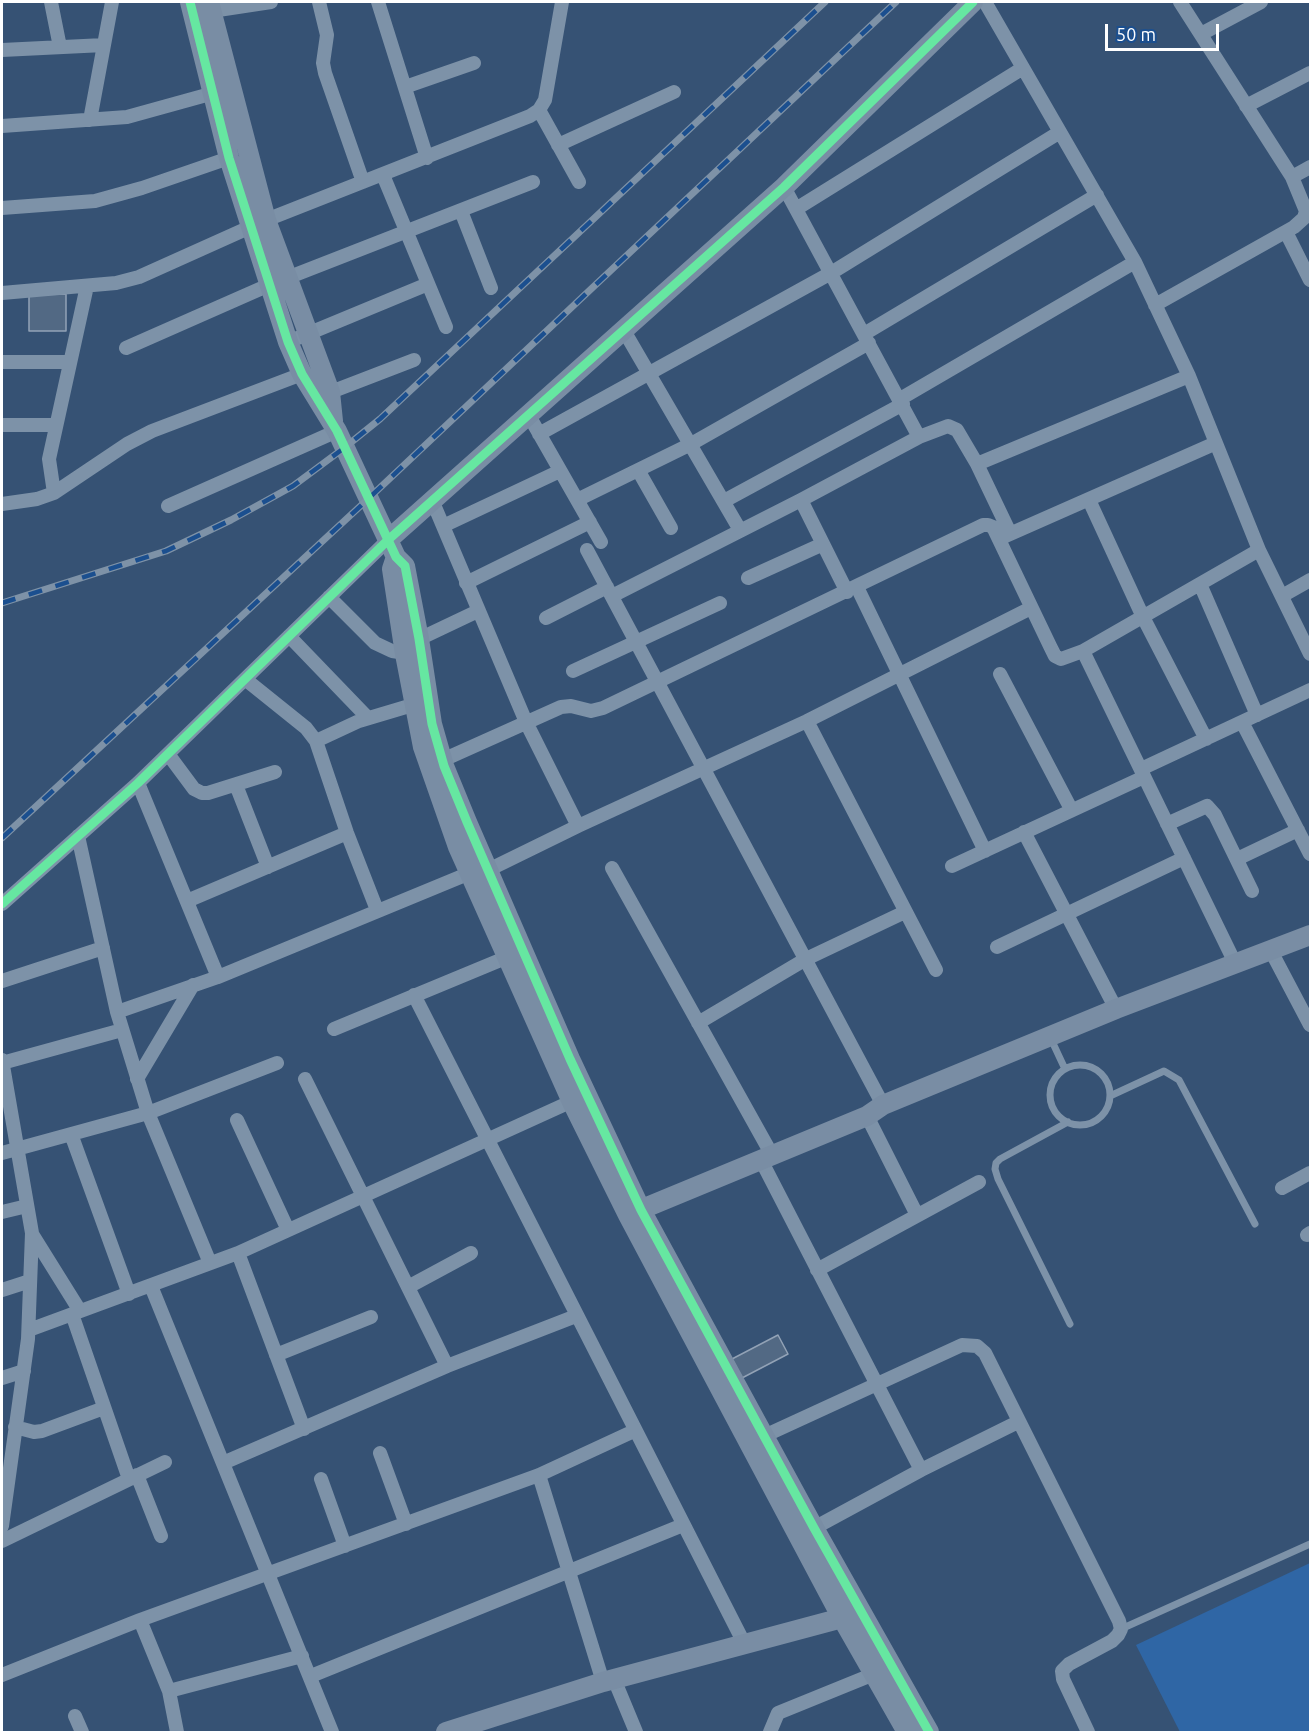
<!DOCTYPE html>
<html>
<head>
<meta charset="utf-8">
<style>
	body { margin:0 }
	#map { position:relative; width:1312px; height:1734px; overflow:hidden; background:#365274; font-family:Ubuntu,sans-serif }
	canvas { display:block }
	.frame { position:absolute; inset:0; border:3px solid #fff; pointer-events:none }
	.scale { position:absolute; left:1105px; top:24px; width:114px; height:27px; box-sizing:border-box; border:3px solid #fff; border-top:0; padding-left:8px; font-size:18px; line-height:21px; white-space:nowrap; color:#fff; -webkit-text-stroke:4px #1b4f8f; paint-order:stroke }
</style>
</head>
<body>
<div id="map">
<canvas width="1312" height="1734"></canvas>
<div class="frame"></div>
<div class="scale">50 m</div>
</div>
<script>
const ctx = document.querySelector('canvas').getContext('2d');
ctx.lineJoin = 'round';
function fillPath(path, color) {
  ctx.fillStyle = color;
  ctx.fill(path, 'evenodd');
}
function toPath(rows) {
  const path = new Path2D();
  for (const r of rows) {
    if (r.length === 3) {
      path.moveTo(r[0] + r[2], r[1]);
      path.arc(r[0], r[1], r[2], 0, 2 * Math.PI);
      continue;
    }
    path.moveTo(r[0], r[1]);
    for (let i = 2; i < r.length; i += 2) path.lineTo(r[i], r[i + 1]);
  }
  return path;
}
function trace(path, color, width, dash) {
  ctx.strokeStyle = color;
  ctx.lineWidth = width;
  ctx.lineCap = dash ? 'butt' : 'round';
  ctx.setLineDash(dash || []);
  ctx.stroke(path);
}
const green = toPath([
	[1310,1563,1310,1732,1180,1732,1136,1645]
]);
const building = toPath([
	[66,294,66,331,29,331,29,295,66,294],
	[778,1335,788,1354,742,1378,732,1359,778,1335]
]);
const lane = toPath([
	[1051,1039,1065,1069],
	[1080,1095,30],
	[1110,1096,1164,1071,1179,1080,1255,1224],
	[1068,1122,1000,1159,996,1163,995,1169,998,1179,1070,1324],
	[1121,1629,1310,1544]
]);
const street = toPath([
	[51,2,60,47],
	[319,2,327,35,323,63,325,73,363,182],
	[378,2,427,158],
	[985,2,1135,262,1189,376,1259,550,1310,654],
	[205,12,271,2],
	[1201,34,1261,2],
	[2,50,104,45],
	[405,87,474,63],
	[1246,106,1310,73],
	[539,110,579,182],
	[90,120,112,2],
	[2,126,127,117,221,91],
	[558,145,674,92],
	[383,175,446,327],
	[1292,177,1310,167],
	[784,187,919,437],
	[2,208,95,201,142,188,229,158],
	[796,209,1023,68],
	[461,211,491,288],
	[1286,232,1310,280],
	[2,293,116,283,139,277,266,220,530,116,539,110,545,100,562,2],
	[1155,305,1294,227,1304,218,1306,211,1292,177,1180,2],
	[623,329,740,530],
	[864,334,1097,195],
	[288,342,428,284],
	[126,348,269,285,533,182],
	[2,362,70,362],
	[323,395,414,360],
	[900,399,1135,262],
	[528,414,601,542],
	[2,425,56,425],
	[539,434,831,273,1060,132],
	[977,464,1189,376],
	[638,470,671,528],
	[54,493,49,459,87,286],
	[432,500,526,722,578,826],
	[577,500,691,444,869,343],
	[801,500,847,592],
	[1089,500,1143,617,1206,739],
	[724,501,903,404],
	[2,504,37,499,54,493,127,444,152,431,302,374],
	[168,506,337,431],
	[443,526,560,471],
	[1003,537,1216,443],
	[587,550,883,1105],
	[748,578,823,544],
	[466,583,590,522],
	[1200,584,1257,715],
	[857,587,985,851],
	[612,596,801,500,919,437,948,426,957,430,977,464,1010,533],
	[1282,596,1310,580],
	[329,597,375,643,392,651,413,654],
	[546,618,607,587],
	[289,636,368,718],
	[419,639,478,611],
	[1083,651,1236,965],
	[573,671,720,603],
	[1000,674,1071,809],
	[245,679,306,728,316,741,347,833,377,910],
	[807,721,936,970],
	[1242,722,1310,854],
	[316,741,359,721,416,704],
	[168,754,194,789,202,793,208,793,275,772],
	[436,763,561,707,571,706,591,711,603,708,983,525,988,525,993,527,1050,646,1055,656,1061,659,1083,651,1259,550],
	[1141,769,1310,690],
	[138,783,218,977],
	[236,785,268,867],
	[1167,824,1207,806,1215,815,1252,891],
	[1024,832,1116,1009],
	[78,836,117,1012,148,1113,210,1263],
	[1237,859,1298,830],
	[952,866,1144,777],
	[612,868,772,1155],
	[482,873,578,826,807,721,1031,608],
	[187,901,347,833],
	[2,904,138,783,388,540],
	[997,947,1184,858],
	[1271,951,1310,1025],
	[2,981,103,948],
	[414,995,744,1643],
	[117,1012,218,977,470,873],
	[698,1023,806,959,905,912],
	[334,1029,515,954],
	[2,1060,32,1233,28,1339,2,1526],
	[2,1063,122,1030],
	[137,1079,193,985],
	[305,1079,447,1366],
	[867,1116,917,1215],
	[237,1120,288,1230],
	[71,1134,129,1294],
	[2,1153,148,1113,277,1063],
	[761,1160,921,1470],
	[1282,1188,1310,1173],
	[2,1212,27,1206],
	[32,1234,80,1311],
	[1307,1235,1310,1233],
	[238,1253,304,1429],
	[817,1270,979,1182],
	[151,1286,332,1732],
	[408,1287,471,1253],
	[2,1290,30,1281],
	[72,1314,129,1479],
	[29,1330,238,1253,579,1098],
	[276,1355,371,1317],
	[2,1378,24,1371],
	[15,1427,34,1432,42,1431,104,1408],
	[764,1436,962,1345,977,1346,985,1353,1119,1621,1121,1629,1118,1635,1112,1641,1069,1664,1062,1671,1063,1679,1088,1732],
	[380,1453,406,1524],
	[223,1463,447,1366,576,1316],
	[137,1475,161,1536],
	[539,1475,603,1682],
	[321,1479,345,1546],
	[814,1528,921,1470,1018,1422],
	[2,1541,165,1462],
	[140,1620,169,1691,177,1732],
	[2,1675,140,1620,539,1475,634,1431],
	[311,1676,683,1525],
	[614,1679,636,1732],
	[169,1691,302,1656],
	[75,1716,82,1732],
	[770,1732,778,1713,874,1674]
]);
const secondary = toPath([
	[190,2,229,158,288,342,302,374,337,431,396,557,405,566,419,639,432,724,444,766,467,822,570,1059,641,1210,814,1528,929,1732],
	[209,2,266,220,330,392,333,421],
	[388,540,784,187,973,2],
	[396,557,392,569,405,654,423,747,458,847,572,1102,628,1215,842,1618,907,1732],
	[630,1214,867,1116,883,1105,1116,1009,1310,935],
	[446,1732,603,1682,842,1618,852,1613]
]);
const rail = toPath([
	[2,603,166,551,231,520,293,486,344,448,380,419,825,2],
	[2,838,368,499,896,2]
]);
const cycleway = toPath([
	[190,2,229,158,288,342,302,374,337,431,396,557,405,566,419,639,432,724,444,766,467,822,570,1059,641,1210,814,1528,929,1732],
	[2,904,138,783,388,540,784,187,973,2]
]);
fillPath(green, '#2f66a5');
fillPath(building, '#526984');
trace(building, '#92a2b6', 1.5);
trace(lane, '#7d92a8', 7);
trace(street, '#7d92a8', 14);
trace(secondary, '#798da4', 20);
trace(rail, '#7e92a7', 7);
trace(rail, '#1b4f8f', 4.5, [14]);
trace(cycleway, '#66e7a1', 9);
</script>
</body>
</html>
